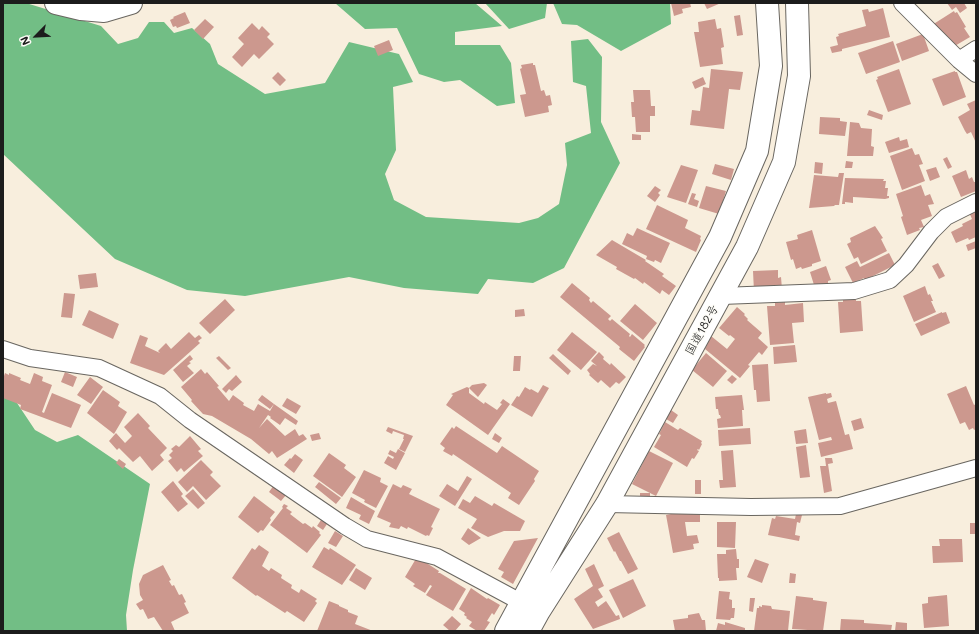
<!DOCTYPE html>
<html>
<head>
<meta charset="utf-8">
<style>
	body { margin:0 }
	#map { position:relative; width:979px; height:634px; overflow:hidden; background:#f8eedd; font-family:Mali,sans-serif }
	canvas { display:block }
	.frame { position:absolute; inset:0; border:4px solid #1c1c1c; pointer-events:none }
	.north { position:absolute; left:16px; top:16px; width:40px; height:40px; -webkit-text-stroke:3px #fdfcf7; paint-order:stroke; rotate:246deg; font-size:11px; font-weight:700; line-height:16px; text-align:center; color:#1c1c1c }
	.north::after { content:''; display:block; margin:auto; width:14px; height:18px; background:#1c1c1c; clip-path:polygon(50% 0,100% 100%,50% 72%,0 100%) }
</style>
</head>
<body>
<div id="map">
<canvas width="979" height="634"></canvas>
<div class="frame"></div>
<div class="north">N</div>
</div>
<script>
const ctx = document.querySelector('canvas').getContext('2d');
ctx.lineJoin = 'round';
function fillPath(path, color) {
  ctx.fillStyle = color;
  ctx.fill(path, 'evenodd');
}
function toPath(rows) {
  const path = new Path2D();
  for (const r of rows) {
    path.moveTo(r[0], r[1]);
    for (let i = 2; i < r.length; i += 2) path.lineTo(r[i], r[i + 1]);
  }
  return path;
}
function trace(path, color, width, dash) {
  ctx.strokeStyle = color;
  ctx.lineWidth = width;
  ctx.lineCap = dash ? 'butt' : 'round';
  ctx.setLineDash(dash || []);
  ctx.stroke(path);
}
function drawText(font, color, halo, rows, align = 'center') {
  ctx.font = font + ' Mali,"Klee One",sans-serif';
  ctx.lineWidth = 3;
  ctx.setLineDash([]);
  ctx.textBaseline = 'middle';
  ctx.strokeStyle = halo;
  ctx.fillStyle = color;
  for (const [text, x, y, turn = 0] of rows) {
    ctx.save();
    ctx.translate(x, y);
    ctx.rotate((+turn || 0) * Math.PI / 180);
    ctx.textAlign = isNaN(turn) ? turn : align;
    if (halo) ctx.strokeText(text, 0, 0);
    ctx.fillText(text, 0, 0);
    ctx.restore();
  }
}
const forest = toPath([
	[3,3,26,3,101,26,118,44,138,38,149,22,164,22,174,33,192,28,210,44,218,64,265,94,325,83,349,42,399,54,413,82,393,87,396,150,385,174,394,200,426,217,519,223,538,218,559,204,567,165,565,143,591,133,586,86,573,82,571,41,588,39,602,57,601,122,620,163,564,268,533,283,488,279,478,294,404,288,349,277,245,296,187,290,115,259,3,154],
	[335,3,475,3,502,26,455,32,455,45,500,45,511,63,515,103,497,106,460,80,444,82,419,74,397,28,365,29],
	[485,3,547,3,545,18,509,29],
	[553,3,670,3,671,24,621,51,577,25,562,24],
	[3,396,15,400,35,430,57,442,78,435,150,484,133,570,126,615,127,631,3,631]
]);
const building = toPath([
	[671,3,690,3,691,7,682,9,683,13,674,16],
	[704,3,721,3,707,9],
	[947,3,964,3,967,8,960,13,956,7,952,10],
	[883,8,890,37,842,49,842,51,832,53,830,47,838,45,836,37,839,36,838,34,866,26,862,10,868,9,869,12],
	[954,11,955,13,957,12,966,27,964,28,970,37,953,47,932,25],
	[185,12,190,23,177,28,176,26,173,27,170,20,174,18,173,17],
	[740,15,743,35,737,36,734,16],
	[205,19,214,27,203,39,194,30],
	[715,19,717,29,721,28,724,47,721,48,723,64,700,67,694,32,699,32,698,22],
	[252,23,259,30,262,26,270,34,267,37,274,44,259,59,254,54,242,67,232,57,244,44,238,38],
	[923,34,929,51,902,61,896,44],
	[389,40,393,50,378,56,374,46],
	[893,41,900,62,866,74,858,53],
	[533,63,533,65,535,65,541,91,544,90,546,96,550,95,552,105,548,106,549,112,525,117,520,95,526,94,520,69,522,68,521,65],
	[711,69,743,72,740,90,729,89,724,129,690,125,692,110,700,111,703,87,709,88],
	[899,69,911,104,888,112,876,80,878,79,877,77],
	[955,71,955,72,957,72,966,97,943,106,932,79],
	[278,72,286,80,280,86,272,78],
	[703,77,706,84,695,89,692,82],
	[633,90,650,90,651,106,655,106,655,116,650,116,650,132,636,132,635,117,632,117,631,102,634,102],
	[976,100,976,143,971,132,967,134,965,131,958,117,970,110,967,104],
	[869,110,883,115,882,120,867,115],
	[820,117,840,118,840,121,847,122,845,136,819,134],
	[850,122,859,123,861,128,872,129,871,146,874,147,873,156,847,156],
	[632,134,641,135,641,140,632,140],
	[899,137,900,141,907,139,909,147,889,153,885,142],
	[912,148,915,155,919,154,923,164,919,165,925,181,902,190,890,156],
	[947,157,952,167,948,169,943,159],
	[846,161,853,162,852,168,845,168],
	[815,162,823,163,822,174,814,173],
	[715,164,734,169,731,180,712,174],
	[681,165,698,170,686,203,667,197],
	[936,167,940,177,930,181,926,170],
	[966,170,969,179,972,177,974,182,976,182,976,191,961,197,952,176],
	[839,173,844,173,839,205,835,205,834,206,809,208,814,175,838,177],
	[845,178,884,179,883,181,886,181,885,188,888,188,887,196,889,196,889,198,885,199,853,197,853,203,845,202,845,204,842,204],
	[921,185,925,196,930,194,934,204,928,205,932,216,921,220,924,227,919,228,920,230,907,235,901,217,903,216,896,194],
	[655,186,661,190,658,193,660,195,655,202,647,196],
	[706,186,726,191,719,214,699,208],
	[692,193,696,194,694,199,699,201,697,207,688,204],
	[657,205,688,220,685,228,701,236,700,239,701,240,696,252,646,229],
	[976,207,976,237,969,240,968,238,956,243,951,232,963,226,962,224,972,219,968,210],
	[875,226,883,238,881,239,887,251,861,264,858,257,854,259,847,244,851,242,850,238],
	[637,228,670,243,661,263,655,260,654,262,646,259,647,256,622,244,627,233,633,236],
	[812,230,821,261,812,264,812,266,802,269,801,267,796,269,793,259,791,260,786,242,798,239,797,235],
	[612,240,646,260,645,261,664,274,662,276,676,286,669,295,662,290,660,294,644,282,643,284,635,278,634,279,616,269,617,267,596,255],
	[976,241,976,248,968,251,966,245],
	[889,253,895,265,865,280,864,278,853,283,845,267,857,261,860,267],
	[938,263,945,276,939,279,932,266],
	[826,266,831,280,828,281,828,283,818,287,814,285,810,272],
	[778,270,778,278,781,277,782,289,754,292,753,271],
	[96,273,98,287,80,289,78,275],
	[572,283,590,298,589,300,591,303,593,301,611,316,608,319,610,321,612,319,630,334,629,336,630,337,632,334,645,345,644,346,645,347,634,361,619,349,620,347,560,297],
	[925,286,928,295,930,294,933,301,931,301,936,312,914,322,903,296],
	[64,293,75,294,72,318,61,317],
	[856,296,856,301,861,301,863,331,840,333,838,302,843,302,843,297],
	[225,299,235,310,210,334,199,323],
	[785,302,785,305,803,303,804,322,792,323,794,343,770,345,767,306,775,306,775,303],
	[635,304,657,323,643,340,620,321],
	[737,307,745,314,744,315,748,319,747,320,762,333,758,338,768,347,762,355,759,352,748,365,750,366,740,378,705,349,711,336,727,349,735,339,730,335,729,336,719,328],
	[524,309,525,316,515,317,515,310],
	[89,310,119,324,113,339,82,325],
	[942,312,942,313,946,312,950,323,921,336,915,324],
	[189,332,195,338,199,335,202,338,198,341,200,343,164,375,130,363,140,335,148,338,145,346,160,353,158,351,166,343,171,349],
	[572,332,597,352,581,370,557,350],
	[795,345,797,362,774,364,773,347],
	[599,352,604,357,603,359,610,365,611,363,626,377,619,384,616,382,610,388,601,380,598,383,589,375,590,374,587,370,593,364,597,366,591,361],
	[706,353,727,371,713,387,692,370],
	[553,354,571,371,568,375,549,358],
	[190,355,193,359,189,362,191,363,187,366,194,373,183,382,173,370],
	[219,356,231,368,228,370,216,358],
	[514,356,521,356,520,371,513,371],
	[768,364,770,401,757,402,756,390,754,390,752,365],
	[201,369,205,374,207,372,219,386,217,387,229,401,233,395,244,403,243,405,254,411,258,404,270,411,274,404,298,421,296,425,285,418,280,425,270,418,271,417,268,415,259,428,267,419,285,436,295,429,299,436,303,434,307,439,277,458,272,451,269,454,251,439,212,416,203,414,191,401,192,400,181,387],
	[65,372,77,377,73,387,61,382],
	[5,373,9,375,9,373,21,378,20,380,30,384,34,373,43,377,42,381,52,385,42,412,44,413,52,393,81,405,71,428,20,409,21,405,3,398,3,379],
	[236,375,242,382,232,391,229,389,226,393,222,389],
	[732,375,737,379,732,384,727,380],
	[90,377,103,387,91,404,77,395],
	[484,383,487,385,478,397,469,388,472,385],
	[543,385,549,388,532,417,511,405,517,396,519,397,525,387,530,390,531,389,538,393],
	[966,386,974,405,976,404,976,429,974,430,973,428,969,430,965,422,960,424,947,394],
	[467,387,469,388,469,393,484,404,485,402,497,410,502,404,500,403,503,399,510,404,488,435,446,405,453,395,451,394],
	[103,390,120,402,118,406,127,412,114,434,87,413],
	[826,393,826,394,831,393,832,397,827,399,828,403,836,401,845,435,849,434,853,449,821,457,818,443,832,440,831,437,819,440,808,397],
	[262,395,274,404,270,409,258,400],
	[742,395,744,410,742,410,743,426,718,428,717,419,721,418,720,415,719,415,718,409,716,409,715,397],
	[287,398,301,406,296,414,282,406],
	[671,410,678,415,673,423,666,419],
	[138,413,150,426,148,428,167,448,160,455,164,460,152,471,140,456,133,462,119,448,117,450,109,441,116,433,125,443,132,436,124,427],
	[861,418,864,428,854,431,851,421],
	[665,422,678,430,680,428,702,441,701,443,702,444,699,450,698,449,697,450,699,451,694,459,692,458,687,467,654,447,661,435,659,434],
	[456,426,497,453,502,446,539,471,534,479,535,481,519,505,508,498,511,493,453,454,452,456,443,451,445,448,440,444,452,427,454,429],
	[388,427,413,436,405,452,399,449,404,439,403,439,404,435,393,431,392,434,386,431],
	[750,428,751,444,719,446,718,430],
	[806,429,808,443,796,444,794,431],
	[319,433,321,439,312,441,310,435],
	[495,433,502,438,499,443,492,439],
	[190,436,201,449,198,451,203,456,184,472,181,468,177,472,168,461,172,458,169,455,173,451,171,449,176,445,179,447],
	[806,445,810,477,800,478,796,447],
	[398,449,405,453,396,470,384,463,388,456,393,459,394,457,388,454,390,450,396,453],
	[733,450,736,487,720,488,719,480,723,480,721,451],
	[649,451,673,463,656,496,650,493,650,497,640,498,640,493,650,493,632,484],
	[329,453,346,465,344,468,356,477,342,497,313,476],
	[295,454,303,460,294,473,284,465,290,458,291,459],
	[825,458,832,458,833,463,828,464,832,491,824,493,820,466,826,466],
	[119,459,126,464,123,469,116,463],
	[201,460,213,472,210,475,221,486,206,500,193,486,187,492,178,482],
	[364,470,381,478,380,482,388,486,376,508,364,502,365,500,352,493],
	[467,476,472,479,455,506,439,496,447,484,458,491],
	[695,480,701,480,701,494,695,494],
	[173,481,183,494,181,496,188,504,178,512,161,492],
	[319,482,341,498,336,504,315,487],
	[393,484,401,488,403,485,412,489,409,494,440,509,431,527,433,528,429,536,427,535,426,536,408,527,407,529,401,526,399,529,389,527,391,523,377,517],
	[274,485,286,495,281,501,269,492],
	[193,489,205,503,198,509,185,496],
	[254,496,275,512,270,518,271,520,263,531,261,530,258,533,238,517],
	[475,496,492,506,494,503,525,521,520,531,504,531,488,537,471,528,477,519,458,508,463,499,470,503],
	[351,497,375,511,369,524,359,519,361,515,346,508],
	[284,504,288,506,286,508,292,512,290,514,303,524,305,523,312,528,313,526,320,532,319,533,321,535,307,553,270,525,283,508,282,507],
	[681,512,700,512,700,522,685,522,687,536,697,535,699,543,693,544,694,549,673,553,666,515],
	[796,514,802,515,800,523,797,522,795,535,800,536,799,541,768,535,772,518,775,519,776,516,795,519],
	[321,520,327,524,323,530,317,526],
	[717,522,736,522,735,548,717,547],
	[970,523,976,523,976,534,970,534],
	[468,528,481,538,469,545,461,539],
	[335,531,343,536,336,547,328,543],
	[619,532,638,569,628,574,621,561,620,561,615,551,614,552,607,538],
	[538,538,513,584,501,577,504,572,498,569,514,541],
	[939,539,962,539,963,562,933,563,932,546,940,546],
	[259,545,269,552,262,566,269,571,271,568,282,575,281,578,292,585,291,588,299,593,301,589,317,599,315,601,317,603,304,622,287,611,285,613,257,595,256,596,232,578,252,548,255,550],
	[324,547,329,550,330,548,356,565,342,585,312,567],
	[736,549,737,559,739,559,739,568,736,568,737,580,719,581,719,578,718,578,717,554,726,554,726,550],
	[417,557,439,571,438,573,440,573,466,589,453,611,426,595,432,586,430,585,425,593,413,586,415,584,405,577],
	[755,559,769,564,762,583,747,577],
	[594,564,604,586,598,589,603,597,595,602,598,607,606,601,616,616,619,615,620,619,593,629,574,599,593,586,585,569],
	[163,565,171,580,169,581,172,586,174,585,179,595,182,594,186,602,184,603,189,613,171,622,175,631,163,631,154,617,148,619,143,609,140,610,136,604,143,600,140,595,139,584,143,575],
	[356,568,372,578,365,590,349,580],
	[790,573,796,574,795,583,789,583],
	[633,579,646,606,623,618,609,590],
	[471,588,487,599,488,598,500,605,494,615,492,613,487,621,490,622,484,631,477,631,469,626,472,622,466,618,467,617,464,615,465,613,459,609],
	[719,591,730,592,729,599,732,600,732,608,735,608,734,618,731,618,730,620,716,619],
	[947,595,949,626,924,628,922,604,928,603,928,597],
	[796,596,813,598,813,600,827,602,823,631,792,629],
	[750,598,755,598,753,612,749,611],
	[329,601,339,605,339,606,348,610,348,612,358,616,355,624,373,631,317,631],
	[762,605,771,606,772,609,790,611,788,631,754,631,757,608,759,608,759,606,762,607],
	[699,613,702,620,705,620,706,631,675,631,673,620,688,618,688,615],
	[452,616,461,624,455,631,450,631,443,625],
	[841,619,864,620,864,623,892,625,891,631,840,631],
	[725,622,745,628,745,631,716,631,718,623,725,625],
	[896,622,907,623,907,631,895,631]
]);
const street = toPath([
	[902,3,959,60,976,74],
	[959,60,976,49],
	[721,296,854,291,890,280,906,265,931,232,946,217,976,202],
	[3,349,30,358,99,368,160,396,190,420,345,526,367,539,437,557,530,607],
	[607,504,751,507,840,506,976,468]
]);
const secondary = toPath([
	[56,3,81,9,104,11,131,3]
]);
const highway = toPath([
	[506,631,720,237,757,151,771,66,767,3],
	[528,631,539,611,607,504,747,247,784,162,799,76,797,3]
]);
const streetNames = [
	["国道182号",702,330,-61]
];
fillPath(forest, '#72be85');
fillPath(building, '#cc988e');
trace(street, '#696660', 18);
trace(secondary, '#696660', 24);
trace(highway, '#696660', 24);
trace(street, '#fff', 16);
trace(secondary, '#fff', 22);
trace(highway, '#fff', 22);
drawText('12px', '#1c1c1c', '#fdfcf7', streetNames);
</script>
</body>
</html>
